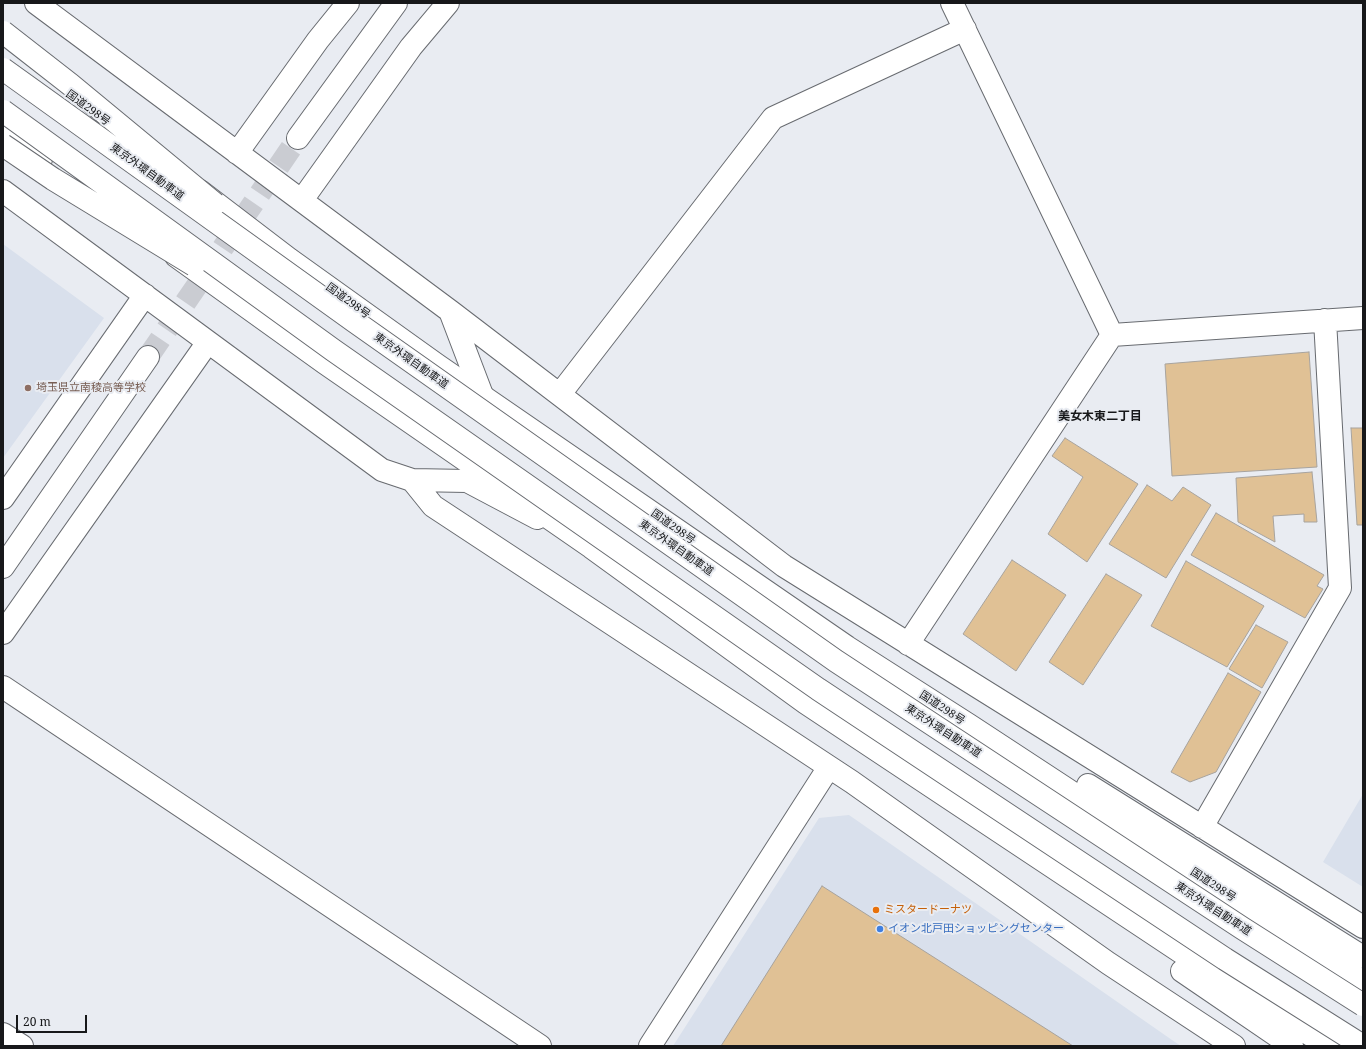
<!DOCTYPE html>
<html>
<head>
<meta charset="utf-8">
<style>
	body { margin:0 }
	#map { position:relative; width:1366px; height:1049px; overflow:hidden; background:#e9ecf2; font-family:"Noto Serif",serif }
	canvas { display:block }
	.frame { position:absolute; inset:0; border:4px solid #17181a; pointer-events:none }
	.scale { position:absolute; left:16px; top:1015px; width:71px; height:18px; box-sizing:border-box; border:2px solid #17181a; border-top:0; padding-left:5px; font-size:12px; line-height:14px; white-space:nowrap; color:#17181a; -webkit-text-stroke:3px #e9ecf2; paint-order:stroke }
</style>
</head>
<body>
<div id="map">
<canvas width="1366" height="1049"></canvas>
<div class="frame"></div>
<div class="scale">20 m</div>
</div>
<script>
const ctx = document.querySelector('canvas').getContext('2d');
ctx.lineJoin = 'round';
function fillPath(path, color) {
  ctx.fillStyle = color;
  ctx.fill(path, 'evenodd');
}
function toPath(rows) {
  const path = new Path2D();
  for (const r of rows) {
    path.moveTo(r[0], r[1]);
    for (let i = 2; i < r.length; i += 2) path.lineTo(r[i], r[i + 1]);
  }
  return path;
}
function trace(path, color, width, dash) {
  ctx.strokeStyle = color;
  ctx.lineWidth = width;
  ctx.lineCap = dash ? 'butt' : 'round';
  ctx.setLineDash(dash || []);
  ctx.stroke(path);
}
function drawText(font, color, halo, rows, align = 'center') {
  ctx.font = font + ' "Noto Serif","Noto Sans JP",serif';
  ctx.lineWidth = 4;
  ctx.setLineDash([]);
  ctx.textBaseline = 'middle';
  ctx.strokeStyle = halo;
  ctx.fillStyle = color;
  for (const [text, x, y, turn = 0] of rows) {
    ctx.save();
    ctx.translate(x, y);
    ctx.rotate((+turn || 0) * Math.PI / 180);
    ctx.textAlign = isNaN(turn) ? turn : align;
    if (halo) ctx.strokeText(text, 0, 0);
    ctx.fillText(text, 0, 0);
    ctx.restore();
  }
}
const built = toPath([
	[3,244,104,318,3,458],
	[1363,794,1363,887,1323,862],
	[849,815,1172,1040,1181,1046,673,1046,819,818]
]);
const building = toPath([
	[1309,352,1317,467,1172,476,1165,364,1309,352],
	[1351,428,1363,428,1363,525,1357,525,1351,428],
	[1065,438,1138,484,1087,562,1048,534,1083,477,1052,456,1065,438],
	[1312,472,1317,522,1304,522,1304,514,1273,516,1275,542,1238,522,1236,478,1312,472],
	[1147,485,1172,501,1183,487,1211,505,1166,578,1109,544,1147,485],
	[1216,513,1324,575,1317,586,1323,589,1305,618,1191,555,1216,513],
	[1012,560,1066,595,1016,671,963,634,1012,560],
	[1186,561,1264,606,1227,667,1151,626,1186,561],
	[1106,574,1142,595,1083,685,1049,662,1106,574],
	[1256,625,1288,642,1262,688,1229,669,1256,625],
	[1228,673,1261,692,1216,772,1190,782,1171,772,1228,673],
	[822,886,1073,1046,721,1046,822,886]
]);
const minorTunnel = toPath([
	[148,357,298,138]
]);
const minor = toPath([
	[36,3,450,311,784,566,1363,927],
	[952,3,1112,335],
	[298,138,396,3],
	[237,153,318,40,348,3],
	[3,191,382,470,412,480,467,481,537,518],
	[302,200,411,47,448,3],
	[450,311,482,395],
	[560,394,773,118,965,29],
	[412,480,433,506,852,782,1108,963,1234,1046],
	[3,498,145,295],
	[3,567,148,357],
	[3,633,208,342],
	[908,644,1112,335,1363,318],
	[3,687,540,1046],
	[1202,827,1340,588,1325,320],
	[3,1034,22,1046],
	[650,1046,829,767]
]);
const highway = toPath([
	[3,131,41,159],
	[200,191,289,259,437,365,847,647,969,725,1251,910,1363,982],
	[176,256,325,363,591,547,806,703,1214,974,1328,1046],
	[1088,785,1363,957],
	[1182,971,1292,1046]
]);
const highwayBridge = toPath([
	[3,32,71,85,215,204],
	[3,69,354,321,836,661,1242,928,1363,1005],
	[3,111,333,350,818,689,1225,959,1363,1046],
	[3,145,53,179,194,265]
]);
const markers = [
	[28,388,4,"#8d6e63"],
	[876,910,4,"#e8710a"],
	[880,929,4,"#3f7fe0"]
];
const streetNames = [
	["国道298号",88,108,36],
	["東京外環自動車道",147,172,36],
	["国道298号",348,301,36],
	["東京外環自動車道",411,361,35],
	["国道298号",673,527,35],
	["東京外環自動車道",676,548,35],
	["国道298号",942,708,33],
	["東京外環自動車道",943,731,33],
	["国道298号",1213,885,33],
	["東京外環自動車道",1213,909,33]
];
const educationNames = [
	["埼玉県立南稜高等学校",36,388]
];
const foodNames = [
	["ミスタードーナツ",884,910]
];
const shopNames = [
	["イオン北戸田ショッピングセンター",888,929]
];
const neighbourhoodNames = [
	["美女木東二丁目",1100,417]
];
fillPath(built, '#d9e0ec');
fillPath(building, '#e0c195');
trace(building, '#a7a39e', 1);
trace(minorTunnel, '#caccd2', 22, [22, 11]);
trace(minor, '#686b70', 24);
trace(highway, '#686b70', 24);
trace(minor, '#fff', 22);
trace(highway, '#fff', 22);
trace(highwayBridge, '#686b70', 24, []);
trace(highwayBridge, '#fff', 22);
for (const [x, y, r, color] of markers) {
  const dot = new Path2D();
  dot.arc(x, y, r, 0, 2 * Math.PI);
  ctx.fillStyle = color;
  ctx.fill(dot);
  trace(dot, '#e9ecf2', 1.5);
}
drawText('11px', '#17181a', '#e9ecf2', streetNames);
drawText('11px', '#785e54', '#e9ecf2', educationNames, 'left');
drawText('11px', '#c56008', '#e9ecf2', foodNames, 'left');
drawText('11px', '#366cbe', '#e9ecf2', shopNames, 'left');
drawText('bold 12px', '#17181a', '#e9ecf2', neighbourhoodNames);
</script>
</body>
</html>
